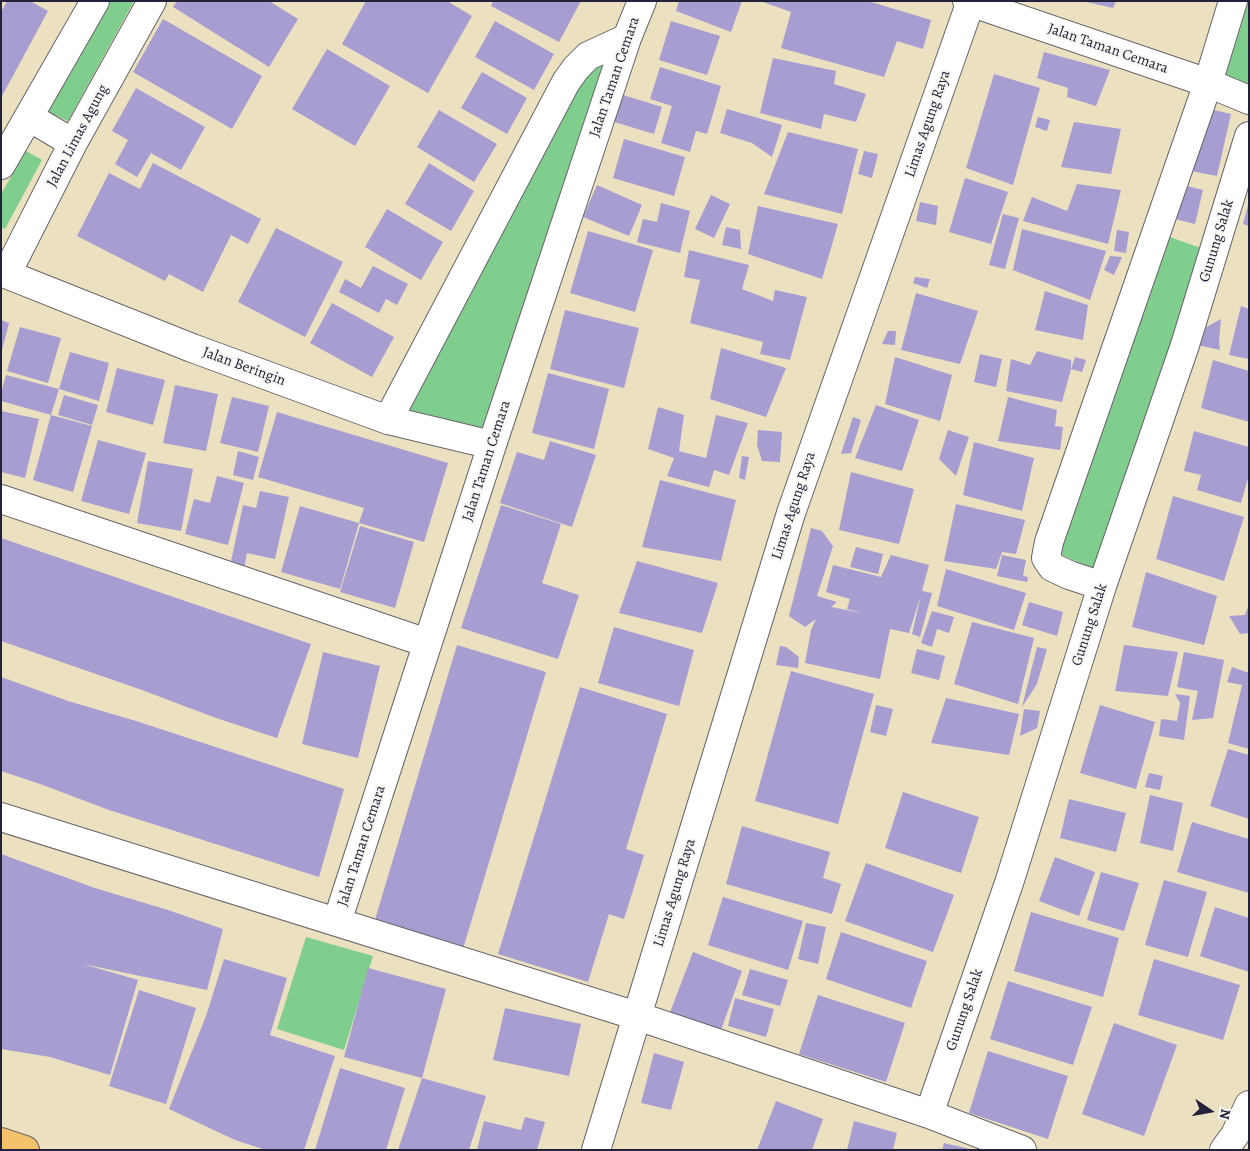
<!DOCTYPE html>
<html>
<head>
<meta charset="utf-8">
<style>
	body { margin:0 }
	#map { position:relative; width:1250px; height:1151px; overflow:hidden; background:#ebe1c1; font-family:Alegreya,serif }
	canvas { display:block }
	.frame { position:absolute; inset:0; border:2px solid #22223b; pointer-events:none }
	.north { position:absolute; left:1185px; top:1086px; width:50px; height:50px; -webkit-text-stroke:4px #f6f6f2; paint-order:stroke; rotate:102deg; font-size:14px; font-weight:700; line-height:20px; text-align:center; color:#22223b }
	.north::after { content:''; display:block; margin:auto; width:18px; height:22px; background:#22223b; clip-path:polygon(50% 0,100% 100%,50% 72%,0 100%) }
</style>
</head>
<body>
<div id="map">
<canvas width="1250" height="1151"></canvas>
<div class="frame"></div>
<div class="north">N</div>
</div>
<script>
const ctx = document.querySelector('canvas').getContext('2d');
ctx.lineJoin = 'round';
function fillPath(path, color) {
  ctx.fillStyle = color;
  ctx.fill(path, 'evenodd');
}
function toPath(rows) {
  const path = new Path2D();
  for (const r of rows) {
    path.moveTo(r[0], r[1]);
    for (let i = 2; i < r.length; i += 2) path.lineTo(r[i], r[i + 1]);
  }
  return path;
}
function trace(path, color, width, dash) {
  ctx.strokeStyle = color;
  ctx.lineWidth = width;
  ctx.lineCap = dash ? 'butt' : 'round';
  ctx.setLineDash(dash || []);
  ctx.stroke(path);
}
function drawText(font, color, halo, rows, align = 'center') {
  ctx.font = font + ' Alegreya,serif';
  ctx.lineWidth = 4.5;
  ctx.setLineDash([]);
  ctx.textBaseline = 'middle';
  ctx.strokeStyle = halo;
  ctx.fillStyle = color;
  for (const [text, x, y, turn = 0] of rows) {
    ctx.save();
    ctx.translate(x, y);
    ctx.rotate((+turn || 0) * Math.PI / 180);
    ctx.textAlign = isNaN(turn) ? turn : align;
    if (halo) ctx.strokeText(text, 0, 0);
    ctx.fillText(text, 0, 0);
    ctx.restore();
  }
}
const green = toPath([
	[109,1,134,1,68,121,46,111],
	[1241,1,1249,1,1249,85,1217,76],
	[609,58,482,431,402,413,580,75],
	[26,151,42,160,5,229,1,227,1,194],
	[1162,234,1203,249,1098,571,1053,551],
	[306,937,373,956,344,1050,277,1029]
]);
const building = toPath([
	[7,1,30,1,48,11,1,98,1,12],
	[177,1,269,1,298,19,269,67,173,7],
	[366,1,447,1,472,16,428,93,342,44],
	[493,1,581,1,559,42,491,6],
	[679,1,742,1,731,32,676,11],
	[760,1,868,1,931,20,923,49,897,41,884,77,781,48,791,12],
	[1082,1,1116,1,1113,8],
	[163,19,262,76,232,129,133,72],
	[495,21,554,54,534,90,475,57],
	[671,21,720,36,707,75,659,60],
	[327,49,390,86,355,146,292,109],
	[1044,52,1110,70,1096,106,1067,97,1068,88,1037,78],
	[773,58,836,71,834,84,866,94,856,122,824,114,821,129,760,113],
	[660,67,721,86,707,134,696,131,690,152,661,143,672,106,650,99],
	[482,72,527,98,507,134,461,108],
	[994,74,1040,88,1013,185,966,168],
	[136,88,205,127,181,170,151,153,137,177,115,164,128,140,112,131],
	[620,94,662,107,654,134,611,121],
	[1205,108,1231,114,1217,176,1191,171],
	[727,109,782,125,772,157,752,143,720,133],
	[439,110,497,144,474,182,417,147],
	[1038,117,1050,120,1047,131,1035,127],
	[1074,122,1121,129,1111,174,1061,167],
	[788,132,858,149,842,214,764,194],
	[624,139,685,157,674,196,613,178],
	[864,151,878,154,872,178,858,174],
	[153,163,261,219,248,244,231,235,203,292,169,274,165,281,77,236,109,173,140,189],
	[429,163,474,191,451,231,405,204],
	[965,178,1008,192,991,244,949,232],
	[1077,184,1121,190,1108,244,1023,221,1032,197,1067,211],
	[597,185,642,205,629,236,583,217],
	[1183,185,1203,190,1195,224,1175,219],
	[711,195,730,204,714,238,695,229],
	[920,202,938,206,936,225,916,221],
	[661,203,690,211,680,253,637,242,643,219,657,222],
	[1248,205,1249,205,1249,226,1243,224],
	[758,206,838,224,822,279,748,254],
	[387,209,443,242,421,280,365,247],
	[1003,214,1019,218,1005,269,989,265],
	[726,227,740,230,741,249,722,245],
	[276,228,343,262,305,337,238,302],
	[1022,229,1106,251,1090,300,1013,270],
	[1117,230,1129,232,1126,253,1114,251],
	[588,231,653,250,635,312,570,293],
	[689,250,749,265,742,289,773,301,775,290,807,297,790,360,760,354,763,342,690,323,700,280,684,277],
	[1110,256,1122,257,1114,275,1104,270],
	[373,266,408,284,397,305,386,299,379,313,339,292,345,279,361,288],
	[915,277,930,279,927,288,913,283],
	[1045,291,1088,305,1083,340,1035,330],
	[916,293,978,311,960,364,901,350],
	[332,303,394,337,372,377,310,343],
	[1241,306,1249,309,1249,359,1229,355],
	[565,310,639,328,624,388,550,369],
	[1221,319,1219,341,1220,350,1197,345,1201,330],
	[1,320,9,323,2,350,1,350],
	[20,327,61,338,48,383,7,371],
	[888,331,896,331,895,345,882,344],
	[721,348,786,368,766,417,710,399],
	[1037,351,1071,360,1071,369,1062,402,1006,391,1011,359,1030,365],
	[70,352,109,363,99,401,59,389],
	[980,354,1002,359,996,387,974,382],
	[895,357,952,375,940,421,885,404],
	[1075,357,1086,360,1082,372,1071,369],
	[1213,360,1249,371,1249,422,1201,408],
	[117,368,165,380,153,425,106,412],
	[548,373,609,389,594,449,532,433],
	[6,375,59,389,51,415,1,401,1,393],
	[175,385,218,394,206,451,163,443],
	[64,395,98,405,92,425,58,415],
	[232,397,269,406,258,452,220,443],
	[1008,397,1057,410,1055,426,1063,427,1060,450,998,441],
	[876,405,919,420,902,471,855,458],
	[658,407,684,415,679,451,706,458,716,415,748,423,729,475,714,470,709,487,667,476,674,458,648,449],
	[1,411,39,419,25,478,1,472],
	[277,412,448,463,424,542,359,523,340,589,281,572,300,506,359,523,364,508,258,477],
	[51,415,92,426,73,492,33,480],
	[853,417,861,420,851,453,841,454],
	[758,430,782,432,780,462,762,461,757,445],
	[948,430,969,437,956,476,939,459],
	[1194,431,1249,447,1249,475,1241,503,1197,490,1201,475,1184,471],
	[98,440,146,453,129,514,81,501],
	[550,441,596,455,572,527,500,503,517,452,544,460],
	[974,442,1034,458,1022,511,963,495],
	[238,451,259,457,253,480,233,475],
	[742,456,749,457,745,480,739,478],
	[148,461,193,469,181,531,137,523],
	[851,472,914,489,899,544,839,530],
	[217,476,244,483,228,545,185,534,194,499,210,503],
	[660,480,736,500,721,561,642,547],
	[260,491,289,497,275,559,247,553,244,569,230,566,243,505,256,508],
	[1173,496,1244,517,1224,581,1156,559],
	[956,504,1025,520,1016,554,1002,552,996,569,944,561],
	[501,505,561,524,542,583,579,595,558,659,461,628],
	[360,526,414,542,395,608,340,592],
	[811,528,822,531,833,546,817,596,837,602,831,607,862,613,847,609,850,599,826,592,833,565,881,577,891,555,929,565,922,591,932,593,920,637,912,634,921,595,909,633,890,629,880,679,805,663,811,630,816,619,805,627,789,616],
	[1,538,311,644,277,738,216,718,142,690,1,641],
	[856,547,883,554,878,574,850,567],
	[1002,555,1026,560,1023,576,1028,577,1027,582,997,576],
	[637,561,718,583,702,633,619,613],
	[946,569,1026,593,1014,630,937,606],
	[1146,572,1217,596,1204,645,1132,627],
	[1029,602,1063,612,1057,636,1022,625],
	[1249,604,1249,633,1240,634,1229,616,1245,615],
	[932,611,954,617,949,633,937,629,932,647,921,643],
	[972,622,1034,638,1018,704,954,684],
	[614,627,694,650,679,706,598,683],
	[457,645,546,672,463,949,374,923],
	[1124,645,1178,652,1168,696,1115,691],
	[780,646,786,647,799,657,798,668,776,665],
	[1037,647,1047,649,1037,684,1022,707],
	[917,649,945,656,939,680,911,673],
	[323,652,380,666,358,758,302,744],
	[1184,652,1224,660,1213,718,1192,720,1198,691,1177,687],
	[1232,667,1249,673,1249,749,1228,743,1242,685,1227,682],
	[791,671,874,694,838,824,755,801],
	[1,677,68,701,136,721,344,789,319,877,109,810,40,784,1,771],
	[580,687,667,714,626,849,644,855,624,919,609,914,588,982,498,954],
	[1175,694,1190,696,1184,740,1159,736,1161,719,1177,721,1180,703],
	[946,698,1019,714,1009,755,931,743],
	[876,705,893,709,886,736,870,732],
	[1100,705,1155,722,1136,789,1080,773],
	[1024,709,1040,711,1037,728,1020,736],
	[1228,749,1249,755,1249,819,1210,806],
	[1149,773,1163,776,1160,790,1145,787],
	[903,792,979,817,961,873,885,848],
	[1150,795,1183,803,1173,851,1140,843],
	[1069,799,1126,813,1116,852,1060,838],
	[1192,822,1249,839,1249,893,1177,872],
	[742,826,830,852,823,878,841,884,832,914,726,884],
	[1,854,95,888,168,910,223,929,207,990,83,964,138,980,110,1075,50,1057,1,1049],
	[1055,857,1095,872,1079,916,1039,901],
	[866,863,954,895,933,952,845,921],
	[1101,872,1139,883,1124,931,1087,920],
	[1164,880,1207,892,1188,957,1145,945],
	[723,897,803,921,788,970,708,945],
	[1215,907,1249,918,1249,972,1200,956],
	[1031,912,1119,938,1103,997,1014,971],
	[806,923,826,927,818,964,798,959],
	[841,932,927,961,911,1008,826,979],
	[693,952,742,971,720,1033,669,1015],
	[224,959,287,978,270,1035,335,1056,304,1150,266,1150,235,1140,169,1109,206,1016],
	[1154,959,1240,985,1223,1040,1138,1015],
	[368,968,446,989,422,1078,344,1057],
	[750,969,788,980,780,1006,742,995],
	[1008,981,1092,1007,1073,1065,990,1039],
	[139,990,196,1008,166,1104,109,1086],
	[818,995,905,1023,886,1082,799,1054],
	[735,998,774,1009,766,1037,728,1026],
	[505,1008,581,1024,569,1076,493,1060],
	[1114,1023,1177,1045,1144,1136,1082,1114],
	[988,1051,1068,1076,1048,1139,969,1113],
	[654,1053,684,1062,671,1110,641,1103],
	[340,1068,405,1088,386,1150,315,1150],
	[422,1078,486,1096,469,1150,398,1150],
	[776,1101,823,1119,812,1150,757,1150],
	[525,1117,545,1122,537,1150,477,1150,484,1121,521,1130],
	[854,1121,897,1133,893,1150,847,1150],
	[944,1143,970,1149,969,1150,942,1150]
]);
const minor = toPath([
	[967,1,1208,83,1249,100],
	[29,117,73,143],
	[1,165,95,1],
	[1,272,192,348,388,420,492,445],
	[7,273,73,143,152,1],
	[388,420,566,82,576,68,588,56,627,38],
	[1,499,427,643],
	[1102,586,1069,575,1052,567,1046,558,1049,542,1208,83,1233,1],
	[1,817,637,1016,929,1114,1022,1150],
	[337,922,492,445,627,38,642,1],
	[929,1114,1009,883,1102,586,1185,345,1249,136],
	[596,1150,791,513,971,1],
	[1224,1150,1235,1135,1249,1105]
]);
const major = toPath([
	[1,1142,25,1150]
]);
const streetNames = [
	["Jalan Taman Cemara",1108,49,19],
	["Jalan Taman Cemara",615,77,-71],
	["Limas Agung Raya",928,124,-71],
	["Jalan Limas Agung",78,136,-62],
	["Gunung Salak",1217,241,-73],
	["Jalan Beringin",244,367,20],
	["Jalan Taman Cemara",487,461,-72],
	["Limas Agung Raya",794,506,-72],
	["Gunung Salak",1090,625,-72],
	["Jalan Taman Cemara",362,846,-72],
	["Limas Agung Raya",675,893,-73],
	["Gunung Salak",965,1010,-71]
];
fillPath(green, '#80ce8e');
fillPath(building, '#a89dd1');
trace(minor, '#68656a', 30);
trace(major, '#68656a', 30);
trace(minor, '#fff', 28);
trace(major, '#f3c26a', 28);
drawText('15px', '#22223b', '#f6f6f2', streetNames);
</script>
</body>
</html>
